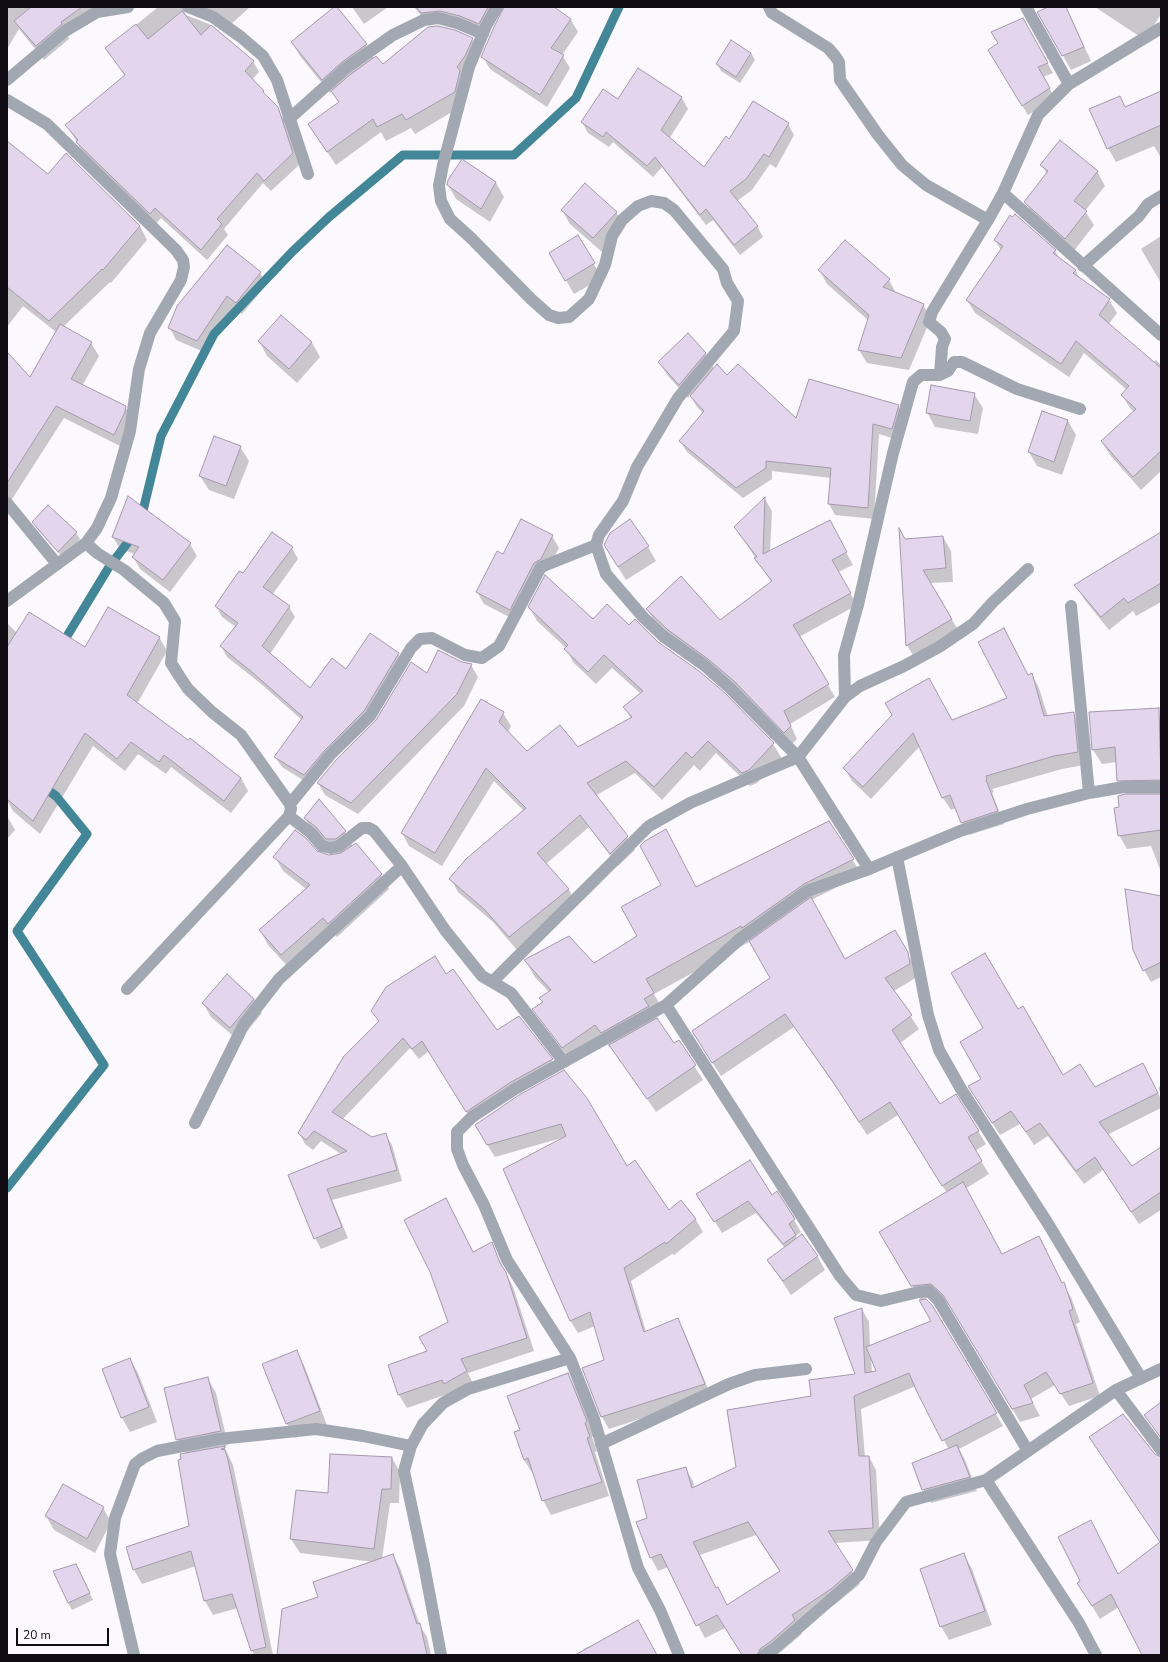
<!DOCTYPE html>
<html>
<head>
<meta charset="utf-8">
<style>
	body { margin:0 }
	#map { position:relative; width:1168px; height:1662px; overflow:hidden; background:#fcf9fe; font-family:"Nunito Sans",sans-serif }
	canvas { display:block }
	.frame { position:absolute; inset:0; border:8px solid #110c14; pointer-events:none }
	.scale { position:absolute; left:16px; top:1628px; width:93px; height:18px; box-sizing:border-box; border:2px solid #110c14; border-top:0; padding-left:5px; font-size:12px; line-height:14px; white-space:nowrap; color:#110c14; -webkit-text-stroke:3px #fcf9fe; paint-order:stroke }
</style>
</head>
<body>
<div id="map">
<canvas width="1168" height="1662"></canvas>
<div class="frame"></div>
<div class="scale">20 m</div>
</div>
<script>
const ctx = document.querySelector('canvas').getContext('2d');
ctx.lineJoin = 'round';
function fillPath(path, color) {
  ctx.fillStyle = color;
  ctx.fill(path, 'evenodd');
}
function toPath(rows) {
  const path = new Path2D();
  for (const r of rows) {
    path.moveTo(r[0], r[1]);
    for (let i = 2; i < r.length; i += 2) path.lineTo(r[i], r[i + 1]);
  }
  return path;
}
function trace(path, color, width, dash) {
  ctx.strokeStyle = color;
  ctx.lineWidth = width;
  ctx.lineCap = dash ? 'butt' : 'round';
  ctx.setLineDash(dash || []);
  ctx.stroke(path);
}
const shadow = toPath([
	[7,7,110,7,68,36,69,39,44,60,19,29,7,49],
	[158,7,182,7,186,15,209,24,253,61,259,72,252,80,277,108,284,119,299,165,271,191,263,183,224,229,228,235,207,260,161,218,156,224,83,153,67,125,125,76,107,49],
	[199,7,250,7,229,26],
	[335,7,366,45,374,59,383,66,472,39,480,53,473,70,462,106,415,134,411,128,386,141,381,132,336,165,309,125,339,103,332,91,330,93,300,56,292,42],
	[352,7,388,7,364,24],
	[414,7,552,7,571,20,578,32,562,55,570,68,547,107,490,69,483,57,504,11,498,15,486,36,447,23,429,25],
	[1050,7,1066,7,1091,61,1071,70,1039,12],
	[1095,7,1161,7,1161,14,1145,40],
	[1023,19,1053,73,1043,77,1055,98,1028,115,995,60,999,44],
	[751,53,755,60,740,83,721,71,717,64],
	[638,70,682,98,688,109,669,139,704,168,730,140,788,124,794,135,776,168,770,164,752,190,737,201,757,226,763,237,740,255,713,220,706,225,662,167,653,177,613,142,609,147,588,133,582,122,618,100],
	[1161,92,1161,158,1154,146,1116,162,1108,148,1120,97,1126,108],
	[462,160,496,183,504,197,490,222,456,199,448,185],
	[7,161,48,175,140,226,147,240,111,283,110,282,63,327,91,343,99,356,82,386,125,407,133,420,122,447,64,418,7,507,7,354,30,379,56,332,23,306,7,327],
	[1042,165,1097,171,1105,186,1085,211,1094,225,1073,252,1034,216,1025,202,1047,174],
	[562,210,616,212,624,226,602,252,570,224],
	[1161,236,1161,283,1141,249],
	[578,237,602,278,574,294,550,253],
	[995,240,1055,251,1060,259,1075,270,1081,280,1109,300,1117,313,1108,325,1153,363,1156,360,1161,365,1161,471,1141,490,1110,455,1102,442,1134,412,1130,408,1122,395,1127,390,1084,353,1069,377,975,313,967,300,1001,250],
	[820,271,889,280,896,293,923,305,931,318,909,370,867,363,859,350,868,320,827,284],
	[260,273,267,284,242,314,234,307,204,352,176,340,170,328],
	[281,316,312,343,320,357,297,383,267,356,259,341],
	[705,353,714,368,796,419,898,406,904,417,898,440,879,434,874,519,835,515,829,504,831,478,772,471,772,479,743,498,687,452,680,441,703,413,697,407,690,395,688,398,668,376,659,362],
	[974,394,983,408,978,434,935,427,927,412],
	[1068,421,1076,435,1062,475,1037,466,1029,452],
	[240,447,249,461,234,499,209,490,200,476],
	[765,499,772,511,770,552,836,534,853,565,838,572,857,605,799,637,835,697,790,724,797,739,792,744,654,621,647,609,720,621,772,583,735,527],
	[33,522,76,533,80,539,63,558,37,529],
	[900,532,905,540,943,537,951,551,953,582,930,583,960,633,915,659,907,645],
	[1161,535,1161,602,1136,616,1133,611,1109,630,1084,599,1076,585],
	[552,536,559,548,547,571,541,575,517,621,484,604,477,592,503,556],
	[113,537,190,544,197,556,170,592,140,569,133,557,135,554,120,549],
	[648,547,656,561,626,580,613,559],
	[292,548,298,559,272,595,289,607,295,617,270,654,310,690,346,670,398,654,404,665,311,785,282,767,275,757,302,720,260,683,227,657,221,646,236,627,222,617,216,606,243,574],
	[529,607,593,621,629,626,657,642,773,744,781,757,757,783,750,786,716,753,700,771,694,765,662,800,635,773,595,796,627,837,635,850,618,866,589,827,546,864,569,890,576,903,517,950,493,922,458,892,451,879,524,811,494,781,442,866,409,846,402,833,503,713,511,726,508,732,527,753,578,748,631,719,625,707,641,694,612,668,596,684,573,662,566,648,537,621],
	[7,623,17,633,85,649,159,637,167,651,137,704,241,778,248,791,231,813,171,767,166,774,138,754,125,771,93,746,40,834,13,811,7,800],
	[461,663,471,665,478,677,464,706,358,814,325,795,318,783,427,674],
	[1032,675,1039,688,1048,717,1073,713,1081,726,1084,765,1062,769,992,789,994,792,992,793,1004,824,969,835,962,822,956,808,951,810,943,798,920,746,871,799,852,781,844,768,894,715,952,721,1008,698,1028,676],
	[1159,715,1161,719,1161,872,1151,846,1127,849,1119,835,1120,808,1127,796,1118,780,1117,762,1102,764,1093,750],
	[7,816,15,830,7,839],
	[305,818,345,832,353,846,355,844,381,875,389,889,337,937,332,931,290,969,268,945,260,930,306,889,283,871,275,857,316,852,329,856,341,853,335,853,313,832],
	[829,822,862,875,811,900,845,961,907,953,915,967,917,977,894,991,919,1029,899,1044,940,1105,978,1131,986,1144,975,1151,989,1174,965,1189,1002,1255,1039,1237,1046,1250,1062,1284,1071,1297,1080,1322,1076,1324,1100,1396,1069,1406,1055,1385,1031,1399,1040,1416,1020,1422,953,1309,940,1297,924,1298,931,1305,1003,1426,959,1449,965,1460,977,1491,931,1503,923,1489,949,1450,916,1386,861,1409,865,1457,869,1457,876,1470,880,1540,835,1543,860,1584,838,1602,799,1628,802,1634,777,1655,743,1655,725,1628,705,1638,668,1567,658,1571,651,1558,637,1522,648,1518,685,1468,693,1481,694,1488,738,1468,812,1397,857,1375,862,1309,869,1322,870,1346,933,1321,880,1232,947,1193,898,1115,867,1135,842,1096,794,1027,721,1076,701,1045,771,979,751,941,654,994,662,1008,653,1014,674,1045,679,1041,703,1080,656,1112,611,1047,610,1048,605,1040,572,1062,543,1024,534,1009,544,1003,549,992,534,976,526,961,594,964,638,937,662,886,675,846,696,888],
	[871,1358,877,1372,872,1373],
	[756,1535,780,1572,727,1606,716,1589,700,1555],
	[1161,897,1161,977,1151,982,1144,970],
	[446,976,497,1031,519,1018,552,1060,558,1071,518,1093,473,1122,429,1051,419,1059,410,1048,342,1120,372,1138,385,1134,392,1145,402,1181,332,1200,348,1238,321,1249,315,1238,289,1175,341,1154,321,1141,313,1150,305,1144,299,1133,379,1022,373,1011],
	[254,999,262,1013,239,1041,211,1017,203,1003],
	[1017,1010,1063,1077,1095,1088,1150,1077,1161,1099,1161,1108,1107,1135,1132,1168,1161,1164,1161,1210,1139,1224,1103,1170,1084,1184,1048,1136,1034,1145,1020,1124,1000,1135,977,1100,982,1079],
	[1161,1085,1161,1093,1158,1088],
	[519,1096,627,1167,669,1212,681,1202,696,1220,703,1232,674,1255,672,1254,631,1281,646,1332,677,1319,684,1331,711,1396,609,1429,602,1417,583,1369,606,1360,595,1326,578,1333,570,1320,565,1137,495,1157,483,1138],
	[771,1197,794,1220,801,1232,796,1236,797,1239,817,1256,825,1270,791,1295,768,1260,785,1248,756,1213,722,1233,705,1206],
	[446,1199,474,1253,491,1244,513,1287,534,1351,468,1373,474,1385,407,1408,399,1395,449,1323],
	[296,1351,304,1365,327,1425,295,1438,287,1424,264,1364],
	[130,1359,138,1373,157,1422,130,1432,122,1418,103,1370],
	[568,1375,576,1389,594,1436,592,1437,597,1451,595,1452,609,1496,551,1515,543,1500,534,1473,533,1474,524,1460,521,1431],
	[208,1379,216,1393,228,1445,224,1446,233,1465,273,1655,254,1655,238,1608,213,1615,205,1601,196,1566,142,1584,134,1570,127,1548,190,1527,182,1460,186,1454,177,1439],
	[1161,1404,1161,1439,1145,1415],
	[1098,1450,1155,1456,1161,1458,1161,1655,1143,1655,1119,1607,1100,1619,1078,1583,1081,1581,1091,1522,1118,1575,1161,1543],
	[392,1458,400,1472,399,1503,390,1503,382,1559,393,1555,400,1568,420,1626,427,1637,431,1655,280,1655,320,1598,374,1562,300,1553,291,1539,329,1494],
	[103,1508,111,1522,95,1553,54,1530,46,1516],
	[964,1555,972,1569,992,1625,949,1640,941,1626],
	[80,1572,93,1600,72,1610,68,1603],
	[605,1640,656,1655,586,1655,583,1649]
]);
const stream = toPath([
	[141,519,161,436,214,334,292,252,329,217,403,155,514,155,576,98,619,7],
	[61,646,109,567,135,533],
	[7,1188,104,1065,17,931,87,834,56,796,41,785]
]);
const building = toPath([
	[31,7,82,7,61,22,62,24,36,46,14,21,31,7],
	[334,7,337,7,367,44,342,62,322,80,291,42,334,7],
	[416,7,488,7,479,24,460,16,440,11,421,13,416,7],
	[504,7,554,7,571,19,551,48,564,55,540,95,481,57,493,29,504,7],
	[1048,7,1066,7,1084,47,1062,56,1037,12,1048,7],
	[182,11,201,35,211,25,254,61,245,71,264,91,263,92,278,107,293,153,264,181,257,173,217,219,222,224,201,250,155,208,150,214,76,142,78,140,65,125,125,75,105,48,136,24,148,39,182,11],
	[1023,18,1048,63,1038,67,1050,88,1022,106,988,50,998,43,991,32,1023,18],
	[438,26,455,30,473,38,465,56,457,67,460,70,455,92,406,120,402,114,377,127,373,119,327,152,308,124,339,102,331,91,351,74,376,56,383,64,428,27,438,26],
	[731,40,751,53,736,77,716,64,731,40],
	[638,68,682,97,661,130,704,167,726,136,729,139,753,101,789,123,769,157,764,154,746,179,730,191,758,226,734,245,706,209,700,215,655,157,647,166,606,132,603,137,581,122,603,89,618,99,638,68],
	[1161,91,1161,125,1107,149,1089,109,1120,96,1125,107,1161,91],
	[1060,140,1098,171,1074,201,1087,211,1065,239,1024,202,1048,171,1040,165,1060,140],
	[7,141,48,174,66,153,140,226,103,270,102,269,49,321,7,287,7,141],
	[462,159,496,182,481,209,447,185,448,180,462,159],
	[585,183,617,212,593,238,561,210,585,183],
	[1015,214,1056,250,1053,253,1076,270,1073,273,1110,299,1099,315,1161,368,1161,451,1133,477,1101,441,1136,409,1121,395,1129,386,1076,341,1061,364,966,300,1003,246,994,240,1010,215,1012,217,1015,214],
	[578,235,595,263,565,281,549,253,578,235],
	[845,240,890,279,883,287,924,304,901,358,858,350,869,315,818,270,845,240],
	[227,245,261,272,236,303,227,296,197,341,168,328,177,306,227,245],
	[281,315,312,342,289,369,258,341,281,315],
	[60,324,92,342,71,379,126,406,125,412,114,435,56,406,7,483,7,352,30,377,60,324],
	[688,333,706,353,679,385,658,362,688,333],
	[717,364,727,375,738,364,796,418,809,379,899,405,892,429,873,424,868,508,828,504,831,468,766,461,766,468,736,488,679,441,704,411,690,396,717,364],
	[931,385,975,393,970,421,926,413,931,385],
	[1042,411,1068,420,1054,462,1028,452,1042,411],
	[214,436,241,446,226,486,199,476,214,436],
	[128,496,191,543,163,580,132,557,139,547,112,537,128,496],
	[765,497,763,554,830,520,847,552,832,560,851,593,793,625,829,684,784,711,791,726,784,733,735,682,708,659,668,630,646,609,681,576,720,620,772,581,754,558,757,557,734,527,765,497],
	[48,505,77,532,58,552,32,522,48,505],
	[521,519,553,535,541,559,534,563,510,610,476,592,497,551,503,554,521,519],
	[630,519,649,546,618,567,604,545,610,533,630,519],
	[899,528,905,539,943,536,946,568,923,570,952,619,906,646,899,528],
	[272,532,293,547,263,587,290,606,262,646,310,688,332,658,346,669,370,633,399,653,364,711,325,750,304,775,274,757,303,717,253,673,220,646,238,623,215,606,239,571,243,573,272,532],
	[1161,532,1161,583,1128,603,1124,598,1101,617,1074,585,1161,532],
	[545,575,593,619,607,604,629,625,635,619,658,642,699,671,725,693,774,743,749,770,742,773,708,741,692,758,686,752,654,787,626,761,587,783,628,836,610,854,580,815,537,853,569,889,509,937,484,909,449,879,466,859,526,808,486,768,435,853,401,833,481,699,504,712,499,722,527,751,560,725,578,747,632,717,623,707,643,691,604,655,588,672,564,649,568,645,528,607,545,575],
	[108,607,160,637,127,695,188,740,190,738,241,778,224,801,164,755,159,762,131,742,117,759,85,733,33,821,7,799,7,647,29,612,85,647,108,607],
	[1004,628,1028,675,1032,673,1044,716,1074,712,1078,752,1054,756,986,776,987,779,986,780,998,811,961,823,950,795,942,798,913,733,863,787,843,768,892,715,885,703,929,678,952,720,1007,698,978,642,1004,628],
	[438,650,462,662,472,664,457,694,351,803,317,783,336,760,376,720,411,662,427,673,438,650],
	[1159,708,1161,780,1117,781,1115,747,1092,750,1089,712,1159,708],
	[1125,794,1161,794,1161,830,1118,836,1114,808,1119,807,1118,796,1125,794],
	[319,799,346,831,336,839,326,839,316,827,304,818,319,799],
	[829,821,854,859,804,884,742,928,741,926,646,979,654,993,644,999,649,1006,601,1033,595,1025,562,1048,532,1009,543,1002,539,998,551,990,524,960,569,936,594,963,637,936,621,907,661,885,640,846,645,841,666,829,696,887,829,821],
	[295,830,306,838,317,851,329,855,341,853,356,843,382,874,328,924,323,918,281,955,259,930,310,885,273,857,295,830],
	[1125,889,1161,896,1161,962,1143,971,1133,950,1125,889],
	[811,897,845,959,895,930,908,952,910,964,885,978,912,1015,892,1030,940,1104,956,1094,979,1131,968,1137,982,1161,942,1186,890,1102,859,1122,833,1082,785,1014,712,1063,692,1031,770,978,749,941,811,897],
	[985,953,1018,1009,1023,1006,1063,1075,1080,1064,1095,1087,1143,1063,1158,1093,1099,1122,1132,1166,1161,1147,1161,1192,1131,1212,1095,1157,1076,1171,1040,1123,1026,1132,1011,1111,992,1123,968,1086,981,1079,960,1042,983,1028,951,973,985,953],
	[435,956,446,974,453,969,497,1030,519,1016,553,1059,511,1082,466,1112,422,1041,412,1049,403,1038,332,1112,372,1137,386,1133,397,1170,327,1189,342,1227,314,1239,288,1175,347,1151,314,1131,306,1140,298,1133,344,1056,379,1021,371,1011,386,987,435,956],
	[227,974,254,999,230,1028,202,1003,227,974],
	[657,1018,674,1043,679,1040,696,1065,647,1099,609,1045,657,1018],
	[564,1070,587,1098,627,1166,635,1160,669,1210,681,1200,696,1219,666,1244,665,1242,624,1268,644,1332,678,1318,705,1384,601,1417,582,1368,604,1360,590,1312,570,1321,503,1169,566,1136,561,1124,487,1145,475,1125,519,1095,564,1070],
	[750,1160,772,1195,777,1191,795,1219,789,1224,796,1235,783,1244,748,1201,714,1222,696,1194,750,1160],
	[963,1182,1002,1254,1039,1236,1062,1283,1064,1282,1073,1309,1069,1311,1093,1383,1060,1394,1046,1372,1024,1385,1033,1403,1012,1409,943,1295,931,1284,911,1286,879,1232,963,1182],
	[446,1198,473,1252,492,1242,500,1263,506,1272,527,1338,461,1359,467,1371,444,1384,442,1380,398,1395,388,1365,427,1351,419,1337,448,1322,430,1272,404,1220,446,1198],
	[802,1234,818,1256,783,1281,767,1260,802,1234],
	[926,1299,932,1305,997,1413,942,1441,917,1392,909,1373,854,1396,859,1456,869,1456,873,1528,828,1531,853,1570,831,1589,792,1615,795,1620,770,1642,760,1649,757,1655,742,1655,717,1615,696,1626,661,1554,650,1558,636,1522,647,1518,637,1480,686,1467,692,1488,736,1467,727,1410,811,1396,809,1380,855,1374,834,1318,862,1308,865,1373,876,1371,866,1347,931,1321,919,1300,926,1299],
	[748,1522,780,1571,727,1605,718,1587,716,1588,693,1542,748,1522],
	[297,1350,320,1411,286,1424,262,1364,297,1350],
	[130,1358,149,1407,121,1418,102,1369,130,1358],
	[568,1373,587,1421,585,1423,590,1437,587,1438,602,1482,542,1501,528,1458,524,1460,514,1432,520,1430,507,1396,568,1373],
	[208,1377,221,1431,176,1440,164,1388,208,1377],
	[1161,1402,1161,1438,1144,1415,1161,1402],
	[1123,1414,1155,1454,1161,1457,1161,1655,1142,1655,1111,1594,1092,1606,1077,1583,1080,1581,1058,1537,1091,1520,1118,1574,1160,1542,1089,1437,1123,1414],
	[957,1445,970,1477,922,1490,912,1463,957,1445],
	[225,1446,225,1448,221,1449,225,1450,228,1460,266,1647,251,1651,232,1594,204,1601,191,1551,133,1570,126,1547,189,1526,178,1460,181,1459,180,1454,225,1446],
	[330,1454,392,1457,391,1489,382,1489,374,1549,290,1539,296,1490,328,1493,330,1454],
	[63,1484,104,1507,87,1539,45,1516,63,1484],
	[964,1553,985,1611,940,1627,920,1569,964,1553],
	[393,1554,417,1624,420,1623,427,1655,277,1655,282,1609,318,1597,313,1582,393,1554],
	[76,1564,90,1593,68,1603,53,1571,76,1564],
	[638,1620,657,1655,575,1655,638,1620]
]);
const service = toPath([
	[7,503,57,564]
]);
const minor = toPath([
	[188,7,213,17,241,37,263,56,277,80,308,174],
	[497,7,486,26,469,67,443,165,439,186,441,201,450,219,471,238,531,299,549,315,558,318,569,317,589,299,605,265,612,236,622,220,638,206,651,201,664,203,674,210,723,269,727,283,738,301,734,331,678,398,637,467,623,501,599,535,596,545],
	[769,7,772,13,828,48,835,56,839,62,840,80,878,135,902,165,926,185,988,220],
	[7,80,65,31,97,12,128,7],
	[1069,84,1161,28],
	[7,100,47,124,176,250,183,260,184,267,181,280,150,333,139,369,130,431,111,498,97,528,86,543,7,601],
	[289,119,346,68,393,35,424,20,438,18,457,23,483,34],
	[1003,193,1161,335],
	[1083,266,1139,216,1148,204,1161,196],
	[940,375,942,347,945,339,941,332,929,322,932,312,988,220,1003,193,1038,115,1069,84,1026,7],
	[86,543,97,553,124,570,164,603,175,621,171,663,178,674,188,689,212,712,241,735,290,804,291,809,289,816,127,989],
	[1071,606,1089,793],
	[845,697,860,686,904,666,939,647,973,624,993,602,1028,569],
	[290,804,330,755,370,716,411,648,420,639,432,638,465,655,482,658,499,646,541,567,596,545,606,574,644,618,663,636,704,665,730,688,798,757,869,869],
	[289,816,311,833,322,846,331,848,339,846,362,828,369,828,374,831,402,866,445,930,482,976,511,993,564,1062],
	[897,857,928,1015,939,1050,961,1089,1047,1222,1141,1378],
	[492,982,649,826,690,803,798,757,845,697,844,655,858,605,893,453,913,382,921,375,940,375,948,371,954,362,962,362,1017,389,1080,409],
	[666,1005,840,1276,856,1295,881,1301,919,1292,929,1291,938,1300,1028,1451],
	[195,1123,244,1024,279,979,402,866],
	[1116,1390,1161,1450],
	[601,1444,729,1384,755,1375,806,1369],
	[986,1480,1079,1623,1096,1655],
	[134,1655,110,1554,115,1518,135,1464,143,1458,157,1451,219,1439,316,1429,363,1436,411,1446],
	[441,1655,424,1565,404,1471,411,1446,423,1424,443,1403,468,1389,570,1358],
	[679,1655,660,1610,638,1568,594,1419,570,1358,507,1260,484,1205,463,1165,457,1149,457,1132,472,1117,515,1089,666,1005,741,938,807,891,869,869,960,831,1027,809,1089,793,1124,787,1161,787],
	[764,1655,775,1648,859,1575,876,1542,906,1502,986,1480,1116,1390,1161,1369]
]);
fillPath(shadow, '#0003');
trace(stream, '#428697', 9);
fillPath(building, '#e3d5ec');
trace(building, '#a698ad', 1);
trace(service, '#a2a8b2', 12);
trace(minor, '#a2a8b2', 12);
</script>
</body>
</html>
